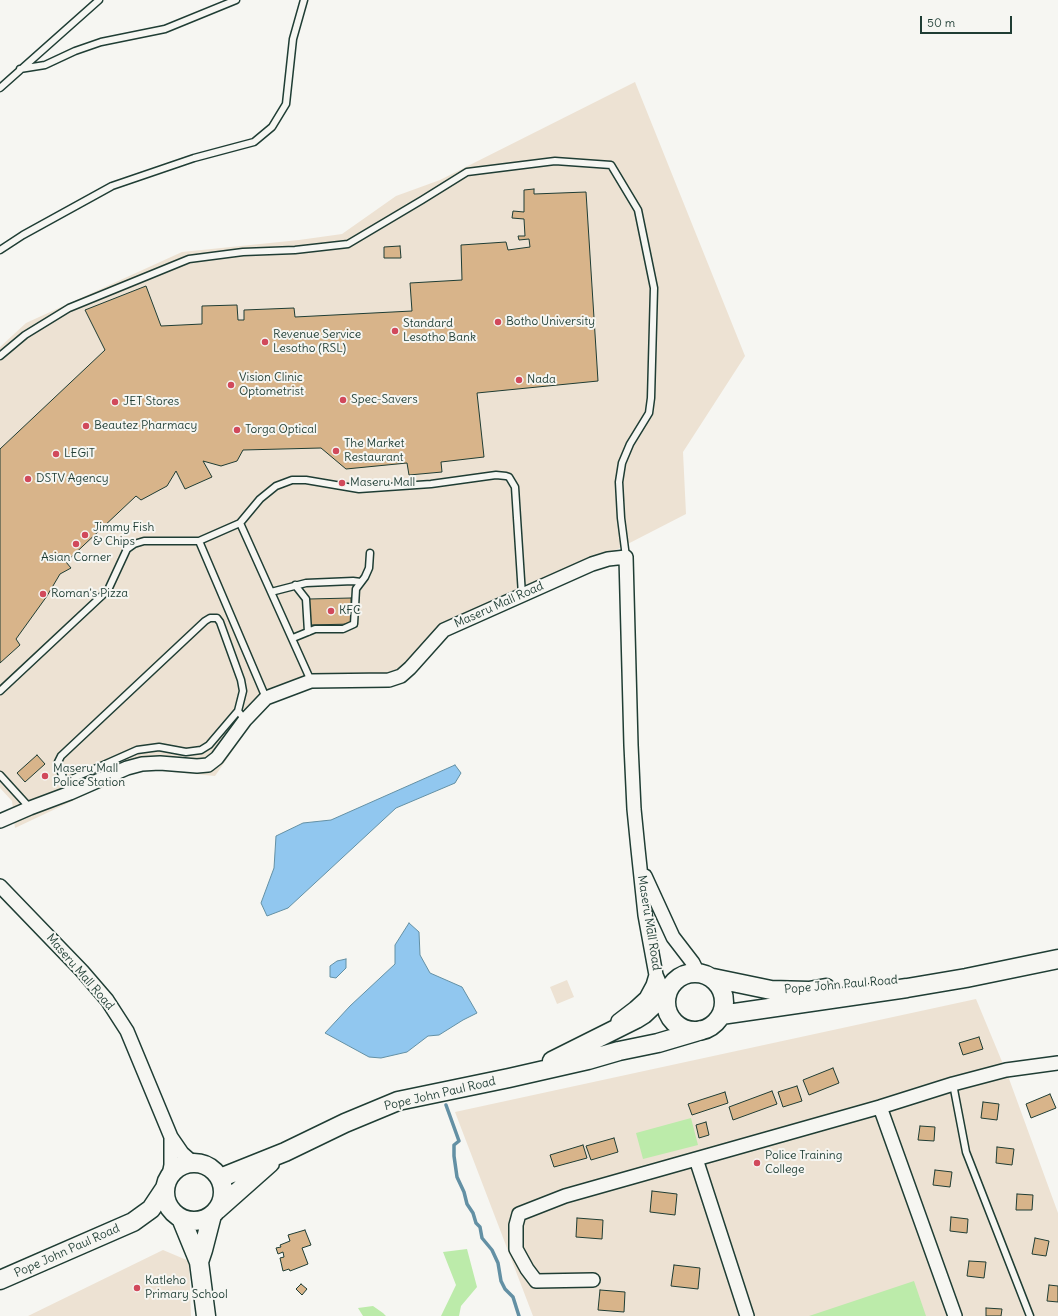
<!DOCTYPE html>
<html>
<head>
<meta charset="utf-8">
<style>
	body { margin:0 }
	#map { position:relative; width:1058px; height:1316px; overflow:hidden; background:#f6f6f2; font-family:Delius,sans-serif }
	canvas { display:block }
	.scale { position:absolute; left:920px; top:16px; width:92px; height:18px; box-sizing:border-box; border:2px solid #1f3d34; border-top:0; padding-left:5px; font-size:12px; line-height:14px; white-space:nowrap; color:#1f3d34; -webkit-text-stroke:3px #f6f6f2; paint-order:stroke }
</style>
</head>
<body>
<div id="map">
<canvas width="1058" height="1316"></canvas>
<div class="scale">50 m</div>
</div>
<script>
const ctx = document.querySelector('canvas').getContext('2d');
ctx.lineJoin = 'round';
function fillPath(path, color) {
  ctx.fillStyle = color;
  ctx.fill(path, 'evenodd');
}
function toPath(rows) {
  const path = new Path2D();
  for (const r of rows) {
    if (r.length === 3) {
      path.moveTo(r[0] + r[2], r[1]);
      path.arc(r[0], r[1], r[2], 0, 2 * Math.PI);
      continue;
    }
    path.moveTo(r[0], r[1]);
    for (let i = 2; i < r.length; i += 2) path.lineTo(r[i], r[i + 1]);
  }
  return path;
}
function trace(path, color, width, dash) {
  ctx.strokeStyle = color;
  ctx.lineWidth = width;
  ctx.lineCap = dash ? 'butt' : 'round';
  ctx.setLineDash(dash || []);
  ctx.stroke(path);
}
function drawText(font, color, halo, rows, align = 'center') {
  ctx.font = font + ' Delius,sans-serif';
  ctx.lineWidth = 4;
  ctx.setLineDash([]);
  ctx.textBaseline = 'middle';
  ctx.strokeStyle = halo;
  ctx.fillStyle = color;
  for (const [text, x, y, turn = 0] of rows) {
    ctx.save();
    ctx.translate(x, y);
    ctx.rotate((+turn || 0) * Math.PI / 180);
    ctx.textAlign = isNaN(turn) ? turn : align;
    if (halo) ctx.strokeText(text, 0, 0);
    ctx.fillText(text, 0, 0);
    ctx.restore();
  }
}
const built = toPath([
	[635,82,745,356,683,452,686,514,507,606,444,632,402,684,311,683,267,701,215,776,140,769,15,828,12,801,0,788,0,347,26,323,182,252,299,240,342,234,396,196,440,180],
	[567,980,574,997,557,1004,550,987],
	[976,999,1008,1076,1058,1213,1058,1316,533,1316,455,1112],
	[163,1250,189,1261,191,1316,28,1316]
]);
const green = toPath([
	[691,1118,698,1145,643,1159,636,1133],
	[467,1249,477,1287,461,1306,459,1316,441,1316,456,1285,443,1252],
	[914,1281,926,1316,809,1316],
	[373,1306,383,1313,386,1316,363,1316,358,1308]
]);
const water = toPath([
	[455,765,461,773,455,783,396,808,288,908,267,916,261,903,274,868,276,836,303,823,331,820,455,765],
	[409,923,419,932,420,955,430,973,462,987,477,1013,463,1020,439,1035,428,1036,407,1052,381,1058,369,1057,325,1033,350,1006,395,964,395,945,409,923],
	[346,959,346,968,336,978,330,977,330,966,337,961,346,959]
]);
const stream = toPath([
	[446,1105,459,1141,454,1145,454,1156,457,1177,464,1192,467,1204,473,1213,476,1223,480,1227,482,1238,492,1250,498,1263,501,1281,505,1289,513,1297,519,1316]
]);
const building = toPath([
	[534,189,534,194,586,192,598,381,477,393,484,457,441,462,442,472,409,475,407,463,346,469,321,448,243,450,237,461,221,466,203,461,212,477,185,489,176,471,167,486,141,500,136,496,66,562,71,568,60,574,47,596,16,639,20,645,0,663,0,449,105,350,85,310,146,286,161,326,202,324,202,306,237,305,238,320,244,320,244,310,294,308,295,317,412,311,410,283,462,280,461,245,506,242,508,250,530,247,529,239,519,240,518,236,525,236,524,219,512,218,513,211,524,212,524,190,534,189],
	[400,246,401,258,384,258,384,247,400,246],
	[351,598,352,624,310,625,309,599,351,598],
	[37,755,45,764,25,782,17,773,37,755],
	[979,1037,983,1049,963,1055,959,1043,979,1037],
	[833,1068,839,1083,809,1095,803,1080,833,1068],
	[797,1086,802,1101,783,1107,778,1092,797,1086],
	[772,1091,777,1104,733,1120,729,1107,772,1091],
	[725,1092,728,1103,692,1115,688,1104,725,1092],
	[1050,1094,1056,1108,1031,1118,1026,1104,1050,1094],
	[983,1102,999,1104,997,1120,981,1118,983,1102],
	[706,1122,709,1135,699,1138,696,1125,706,1122],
	[920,1126,935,1127,934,1141,918,1140,920,1126],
	[614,1138,618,1152,591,1160,586,1146,614,1138],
	[583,1145,587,1158,554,1167,550,1155,583,1145],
	[997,1147,1014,1149,1012,1165,996,1163,997,1147],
	[935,1170,952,1172,950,1187,933,1185,935,1170],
	[652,1191,677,1194,675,1215,650,1212,652,1191],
	[1017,1194,1033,1195,1032,1210,1016,1210,1017,1194],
	[951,1217,968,1219,967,1233,950,1231,951,1217],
	[577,1218,603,1220,602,1239,576,1237,577,1218],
	[305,1230,311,1245,302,1248,308,1264,290,1271,289,1269,283,1271,280,1258,284,1257,283,1252,278,1254,276,1248,281,1247,280,1245,290,1241,288,1235,305,1230],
	[1035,1238,1049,1241,1046,1256,1032,1254,1035,1238],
	[969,1261,986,1262,984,1278,967,1276,969,1261],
	[674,1265,700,1268,698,1289,671,1286,674,1265],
	[301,1284,307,1289,302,1295,296,1289,301,1284],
	[1049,1285,1058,1286,1058,1302,1047,1301,1049,1285],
	[600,1290,625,1292,624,1312,598,1310,600,1290],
	[986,1308,1002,1309,1001,1316,986,1316,986,1308]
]);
const lane = toPath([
	[20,69,45,65,75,51,101,42,165,29,236,0],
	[0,88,99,0],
	[0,250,23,235,112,186,194,158,254,142,272,127,286,104,293,39,304,0],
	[0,356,25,335,69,308,189,259,243,252,295,250,348,244,422,200,467,172,555,161,611,165,638,210,654,288,651,398,649,413,630,444,622,463,619,482,621,518,626,557],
	[240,523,311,681],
	[199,541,266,698],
	[295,585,306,599,308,632],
	[271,592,306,583,353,581,361,582],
	[293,638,315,629,343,629,354,624,356,589,365,577,369,568,370,553],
	[0,691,108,590,127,549,134,544,144,541,199,541,240,523,260,499,276,486,292,480,306,480,359,489,431,484,496,475,506,476,509,477,515,487,522,595],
	[0,775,30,808],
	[65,782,137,750,159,747,186,752,201,750,209,745,238,711],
	[70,793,59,768,58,762,61,756,205,621,210,618,217,618,220,622,241,680,243,691,238,711,245,720],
	[953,1084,966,1152,1030,1316]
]);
const street = toPath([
	[0,821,30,808,70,793,127,768,142,764,160,763,197,766,208,765,217,758,245,720,266,698,311,681,389,680,401,676,410,668,444,630,592,564,608,559,626,557,631,745,634,809,638,849,645,915,656,975,662,989,667,994],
	[645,876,673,937,693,963,698,973],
	[0,886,82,971,107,1000,127,1031,171,1137,182,1153,191,1161,198,1163],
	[618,1021,635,1008,646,998,653,985,656,975],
	[880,1107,955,1316],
	[168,1180,171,1165,171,1137],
	[593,1280,536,1281,527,1269,516,1249,516,1225,519,1214,565,1196,696,1159],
	[747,1316,696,1159,880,1107,953,1084,1006,1070,1058,1063]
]);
const secondary = toPath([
	[695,1002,29],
	[713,978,771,990,809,991,826,988],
	[721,1015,907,988,966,978,1058,959],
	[552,1061,636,1019,644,1014,662,997,667,995],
	[194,1192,29],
	[220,1178,285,1152,345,1123,398,1101,509,1078,588,1060,619,1051,658,1043,702,1030],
	[217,1210,270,1163],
	[181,1218,199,1262,206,1316],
	[199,1262,203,1250,212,1215],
	[0,1280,133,1222,151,1209,165,1188]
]);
const markers = [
	[498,322,4,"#d1495b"],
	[395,331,4,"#d1495b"],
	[265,342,4,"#d1495b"],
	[519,380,4,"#d1495b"],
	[231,385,4,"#d1495b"],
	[343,400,4,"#d1495b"],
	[115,402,4,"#d1495b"],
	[86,426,4,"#d1495b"],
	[237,430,4,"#d1495b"],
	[336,451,4,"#d1495b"],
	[56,454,4,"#d1495b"],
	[28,479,4,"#d1495b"],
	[342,483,4,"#d1495b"],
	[85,535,4,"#d1495b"],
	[76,544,4,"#d1495b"],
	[43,594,4,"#d1495b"],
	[331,611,4,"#d1495b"],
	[45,776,4,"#d1495b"],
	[757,1163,4,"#d1495b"],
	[137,1288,4,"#d1495b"]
];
const poiNames = [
	["Botho University",506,322],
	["Standard",403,324],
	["Lesotho Bank",403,338],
	["Revenue Service",273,335],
	["Lesotho (RSL)",273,349],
	["Vision Clinic",239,378],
	["Optometrist",239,392],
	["Nada",527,380],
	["Spec-Savers",351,400],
	["JET Stores",123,402],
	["Beautez Pharmacy",94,426],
	["Torga Optical",245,430],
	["The Market",344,444],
	["Restaurant",344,458],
	["LEGiT",64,454],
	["DSTV Agency",36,479],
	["Maseru Mall",350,483],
	["Jimmy Fish",93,528],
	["& Chips",93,542],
	["Asian Corner",76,558,"center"],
	["Roman's Pizza",51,594],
	["KFC",339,611],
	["Maseru Mall",53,769],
	["Police Station",53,783],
	["Police Training",765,1156],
	["College",765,1170],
	["Katleho",145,1281],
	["Primary School",145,1295]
];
const streetNames = [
	["Maseru Mall Road",499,605,-24],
	["Maseru Mall Road",649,923,81],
	["Maseru Mall Road",80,972,49],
	["Pope John Paul Road",841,985,-5],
	["Pope John Paul Road",440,1094,-13],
	["Pope John Paul Road",67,1251,-24]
];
fillPath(built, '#ede2d3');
fillPath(green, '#bcebaa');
fillPath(water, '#91c7ef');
trace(water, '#6390a4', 1);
trace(stream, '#6390a4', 3.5);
fillPath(building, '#d8b48a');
trace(building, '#1f3d34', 1);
trace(lane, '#1f3d34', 9);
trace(street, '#1f3d34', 16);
trace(secondary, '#1f3d34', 21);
trace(lane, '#f6f6f2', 6);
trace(street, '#f6f6f2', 13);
trace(secondary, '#f6f6f2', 18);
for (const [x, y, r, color] of markers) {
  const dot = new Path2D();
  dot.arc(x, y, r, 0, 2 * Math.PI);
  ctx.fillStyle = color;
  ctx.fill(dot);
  trace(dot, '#f6f6f2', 1.5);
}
drawText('12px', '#1f3d34', '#f6f6f2', poiNames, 'left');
drawText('12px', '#1f3d34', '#f6f6f2', streetNames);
</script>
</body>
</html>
